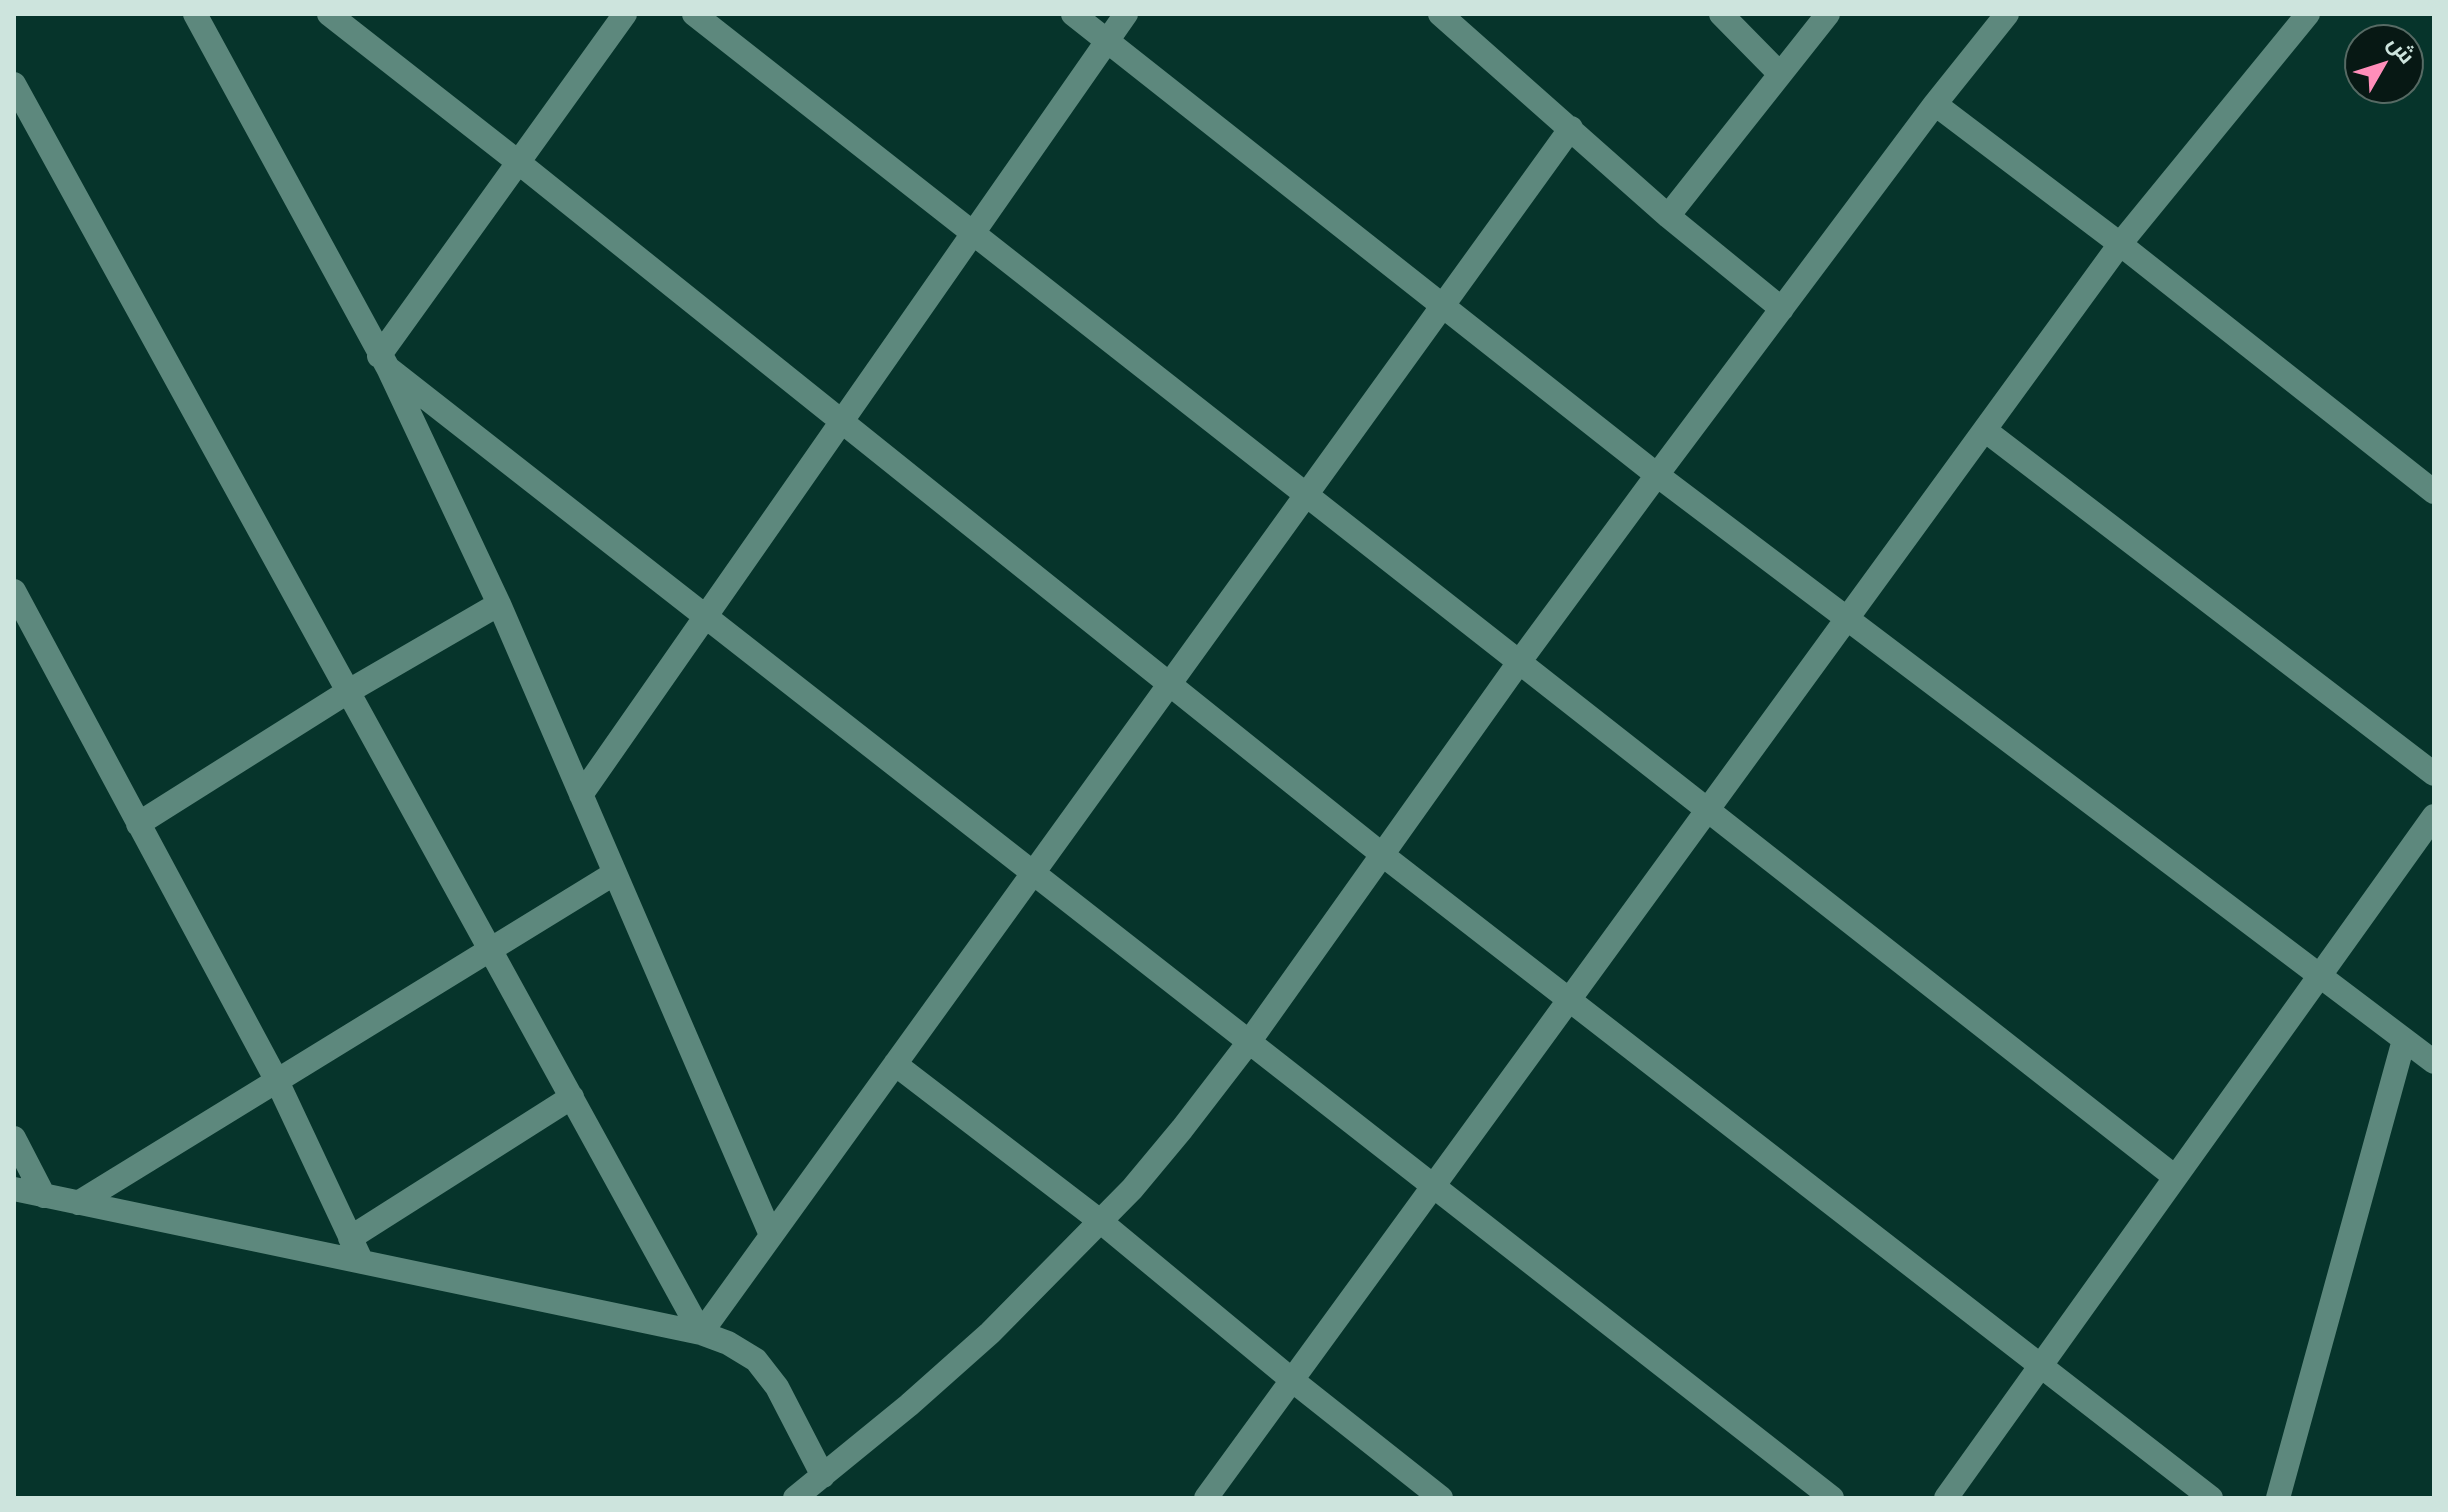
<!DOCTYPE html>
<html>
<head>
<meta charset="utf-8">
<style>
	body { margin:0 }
	#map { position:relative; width:2448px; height:1512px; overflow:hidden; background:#06342b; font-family:"Source Sans 3",Cairo,sans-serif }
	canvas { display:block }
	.frame { position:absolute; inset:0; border:16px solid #cde4dd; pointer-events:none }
	.north { position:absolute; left:2344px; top:24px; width:80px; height:80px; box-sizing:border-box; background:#071814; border:2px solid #566a64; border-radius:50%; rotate:51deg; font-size:22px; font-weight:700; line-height:32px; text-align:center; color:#cde4dd }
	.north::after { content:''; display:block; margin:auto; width:28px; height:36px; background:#ff8eba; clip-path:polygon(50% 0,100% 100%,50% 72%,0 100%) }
</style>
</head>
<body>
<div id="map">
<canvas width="2448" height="1512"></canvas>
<div class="frame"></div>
<div class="north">ش</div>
</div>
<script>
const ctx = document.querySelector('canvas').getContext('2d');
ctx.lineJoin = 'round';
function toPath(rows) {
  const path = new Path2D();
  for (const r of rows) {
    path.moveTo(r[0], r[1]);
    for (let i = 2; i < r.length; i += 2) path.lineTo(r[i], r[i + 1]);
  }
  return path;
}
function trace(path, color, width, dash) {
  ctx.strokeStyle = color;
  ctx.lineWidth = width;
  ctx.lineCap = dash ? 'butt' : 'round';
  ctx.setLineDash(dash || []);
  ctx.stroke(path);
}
const street = toPath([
	[195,14,388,368,499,604,771,1235],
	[329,14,518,162,1384,856,2211,1498],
	[694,14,2175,1177],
	[1073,14,1657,475,2434,1062],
	[1440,14,1668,216,1782,309],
	[1721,14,1780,74],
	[14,84,701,1333],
	[1935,104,2120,244,2434,492],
	[1668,216,1828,14],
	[379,356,625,14],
	[388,368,1832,1498],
	[1986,431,2434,774],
	[14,591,277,1081,362,1262],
	[581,795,1126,14],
	[138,824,349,691,499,604],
	[895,1064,1100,1221,1292,1380,1441,1498],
	[14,1138,44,1196],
	[14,1189,701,1333,728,1343,756,1360,777,1387,823,1476],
	[78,1203,615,873],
	[350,1238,572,1097],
	[701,1333,1571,128],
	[795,1498,909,1405,990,1333,1132,1189,1182,1129,1249,1042,1520,661,1657,475,1935,104,2007,14],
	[1206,1498,2120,244,2308,14],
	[1946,1498,2434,816],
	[2278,1498,2404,1040]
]);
trace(street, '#5d887d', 24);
</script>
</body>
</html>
